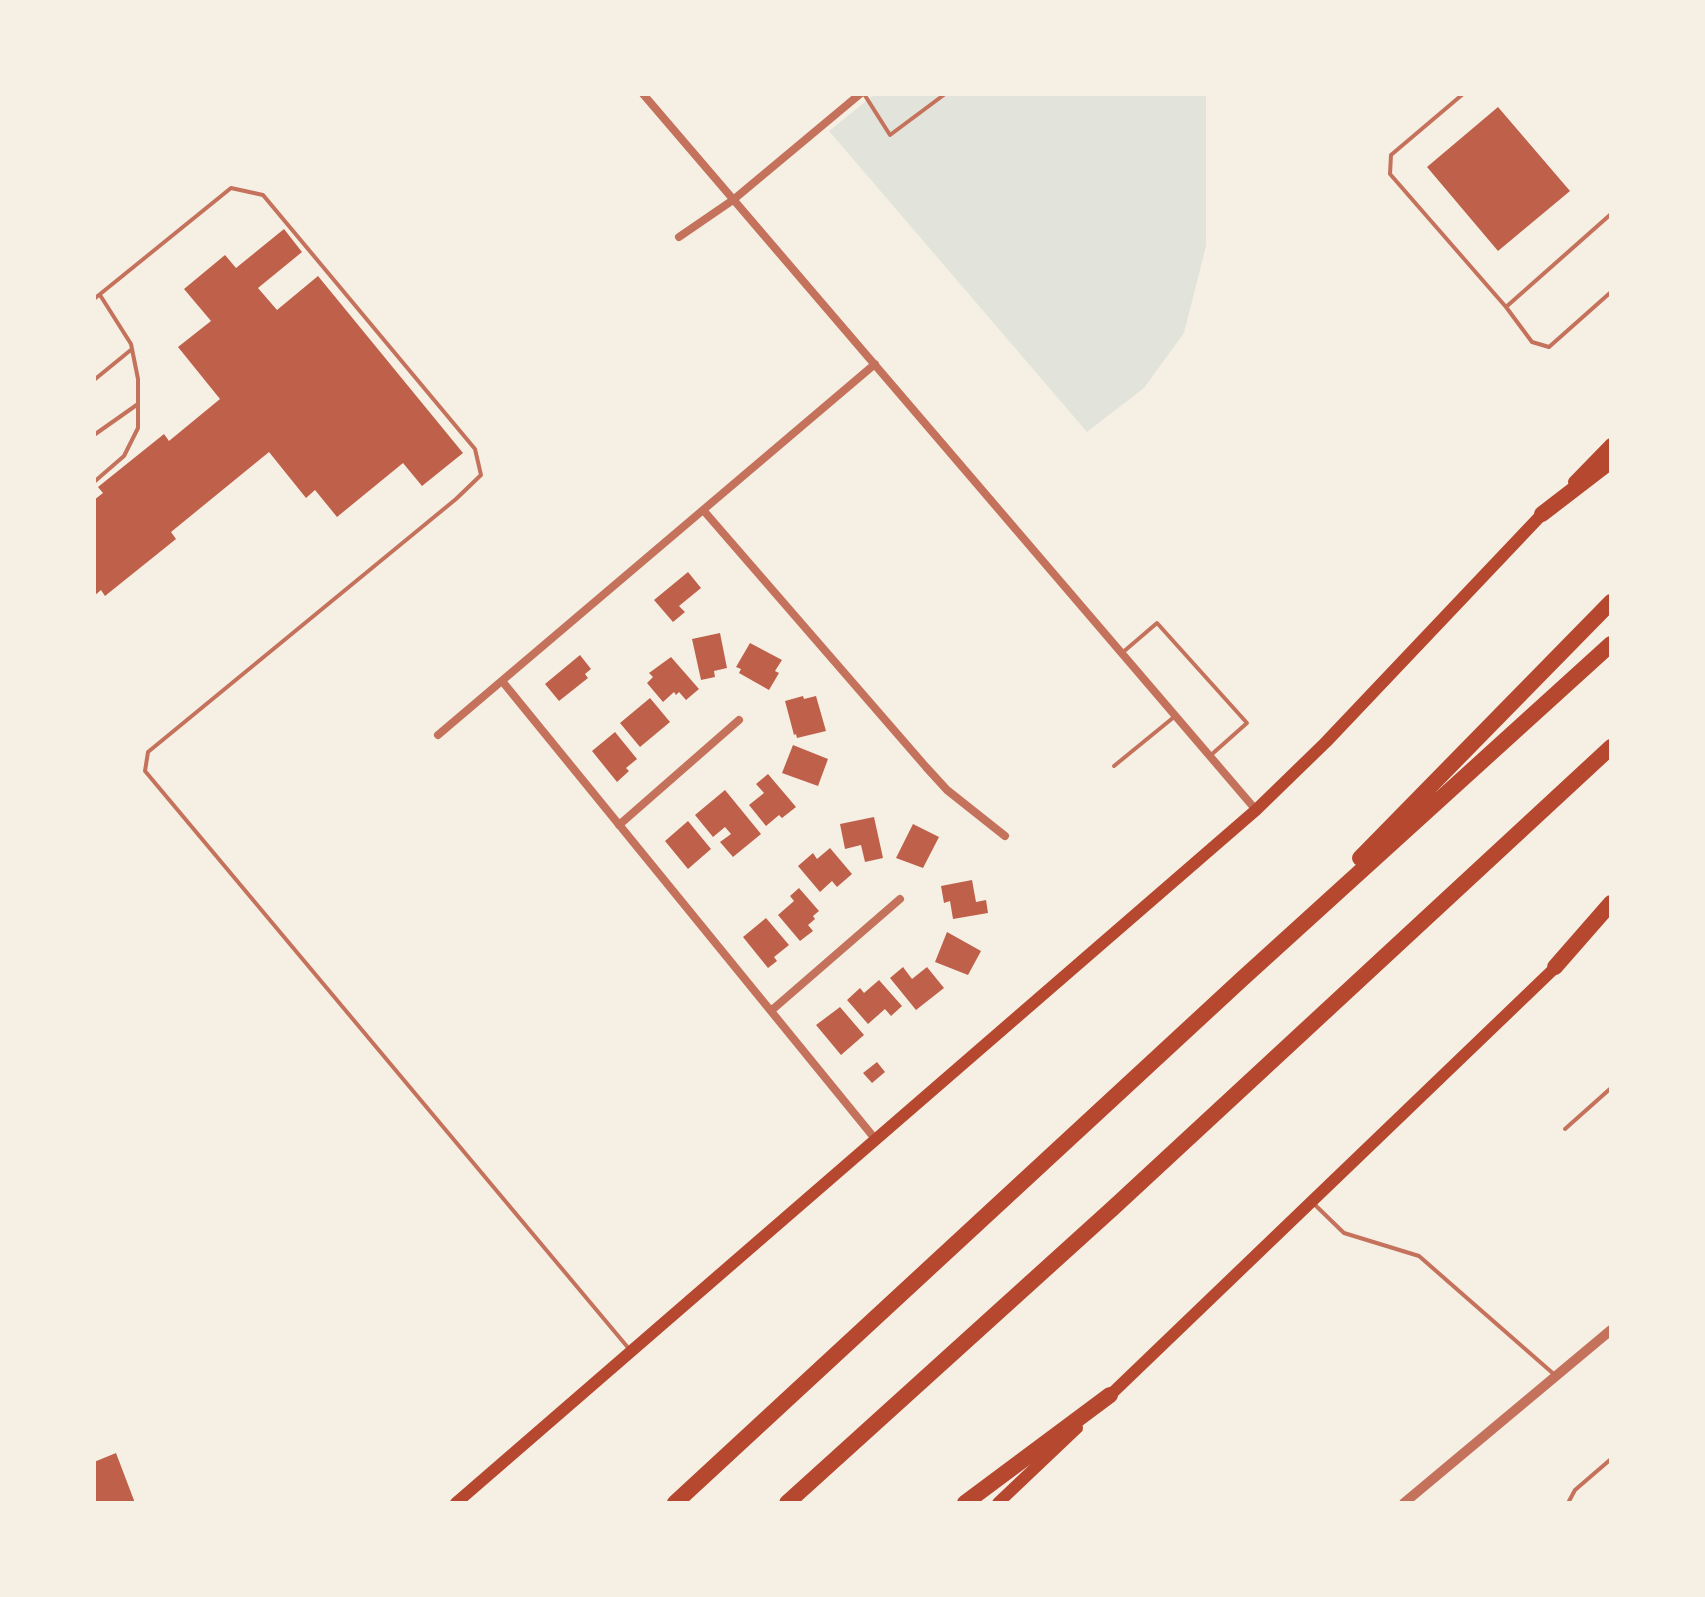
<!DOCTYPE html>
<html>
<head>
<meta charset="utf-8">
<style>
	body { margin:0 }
	#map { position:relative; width:1705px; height:1597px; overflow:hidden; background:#f6efe4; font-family:"Fira Sans",sans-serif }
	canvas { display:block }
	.frame { position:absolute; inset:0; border:96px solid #f6efe4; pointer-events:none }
</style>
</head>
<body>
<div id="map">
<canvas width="1705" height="1597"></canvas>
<div class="frame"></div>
</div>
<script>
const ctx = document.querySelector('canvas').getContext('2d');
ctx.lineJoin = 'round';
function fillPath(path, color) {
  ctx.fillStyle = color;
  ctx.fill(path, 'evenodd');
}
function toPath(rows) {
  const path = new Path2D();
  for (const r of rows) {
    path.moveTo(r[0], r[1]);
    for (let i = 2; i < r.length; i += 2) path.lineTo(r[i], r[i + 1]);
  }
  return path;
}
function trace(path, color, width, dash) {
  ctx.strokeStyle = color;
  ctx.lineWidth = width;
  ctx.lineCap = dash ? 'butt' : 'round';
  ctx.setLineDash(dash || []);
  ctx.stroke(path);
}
const green = toPath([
	[875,94,1206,94,1206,246,1184,333,1144,388,1087,432,829,131]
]);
const building = toPath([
	[1498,107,1570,191,1498,251,1427,167],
	[284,229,302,252,258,288,277,310,318,276,463,453,422,486,403,463,337,517,315,490,306,498,269,452,171,532,176,539,105,596,101,590,94,596,94,500,103,493,98,487,164,434,169,441,220,399,178,347,211,321,184,289,225,255,236,268],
	[688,572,701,588,679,606,685,612,673,622,654,600],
	[720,633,727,668,714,671,715,677,701,680,692,639],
	[750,643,782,660,775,671,779,673,769,690,739,673,741,669,736,667],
	[580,655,591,669,585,674,588,678,559,701,545,684],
	[671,657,699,689,686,700,679,692,676,695,674,692,663,702,647,683,653,677,649,673],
	[803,696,804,699,816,696,826,731,797,738,796,734,794,735,785,701],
	[650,698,670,722,640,747,620,723],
	[615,732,637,759,626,768,629,771,617,782,592,751],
	[793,745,828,759,818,786,782,773],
	[768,774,796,807,782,818,779,815,766,826,749,805,764,793,756,784],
	[725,790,761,834,733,857,720,842,731,834,725,827,713,837,695,815],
	[874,817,883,858,865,862,861,845,845,849,840,824],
	[688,821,711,849,688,869,665,841],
	[913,824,939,837,923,868,896,858],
	[830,848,852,874,837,887,832,881,820,892,798,866,813,853,817,859],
	[972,880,976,902,986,900,988,913,953,919,950,901,944,903,941,886],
	[799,888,819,911,813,916,815,919,808,925,813,931,800,941,778,915,794,901,790,896],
	[766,918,789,945,774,957,777,961,768,968,743,937],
	[947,932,981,951,968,975,935,962],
	[903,967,912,979,927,967,944,988,916,1010,890,978],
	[879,980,902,1006,891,1016,885,1009,868,1024,847,1000,860,988,864,993],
	[840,1007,864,1035,841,1055,816,1025],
	[877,1062,885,1072,872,1083,863,1073],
	[116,1453,135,1503,94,1503,94,1462]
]);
const service = toPath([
	[864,94,890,135,945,94],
	[1463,94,1391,155,1390,174,1506,307,1532,342,1549,347,1611,292],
	[94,299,231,188,263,195,475,449,481,475,456,499,148,752,145,771,630,1350],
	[1506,307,1611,214],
	[94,380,132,349],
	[94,435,138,404],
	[94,482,124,456,138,428,138,379,131,344,100,295],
	[1122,653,1157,623,1247,723,1211,755],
	[1114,766,1174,717],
	[1565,1129,1611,1088],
	[1313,1203,1344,1233,1419,1256,1556,1376],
	[1568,1503,1575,1490,1611,1459]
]);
const minor = toPath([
	[643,94,1256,810],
	[679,237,733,200,860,94],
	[704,511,926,767,947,790,1005,836],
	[502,681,876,1140],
	[438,735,875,364],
	[619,825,739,720],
	[772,1010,900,899]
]);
const tertiary = toPath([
	[1404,1503,1611,1330]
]);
const secondary = toPath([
	[1574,482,1611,444],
	[1104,1401,1561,962],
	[456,1503,1256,810,1326,742,1547,509],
	[998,1503,1077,1428]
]);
const motorway = toPath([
	[1542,514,1611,461],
	[1360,858,1611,602],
	[1555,967,1611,903],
	[675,1503,1242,979,1611,644],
	[787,1503,1113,1208,1611,747],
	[965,1503,1110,1395]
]);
fillPath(green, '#e2e4dc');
fillPath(building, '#bf614a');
trace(service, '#c5725c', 4);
trace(minor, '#c5725c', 8);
trace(tertiary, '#c5725c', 10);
trace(secondary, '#b5482f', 12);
trace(motorway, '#b5482f', 16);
</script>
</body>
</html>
